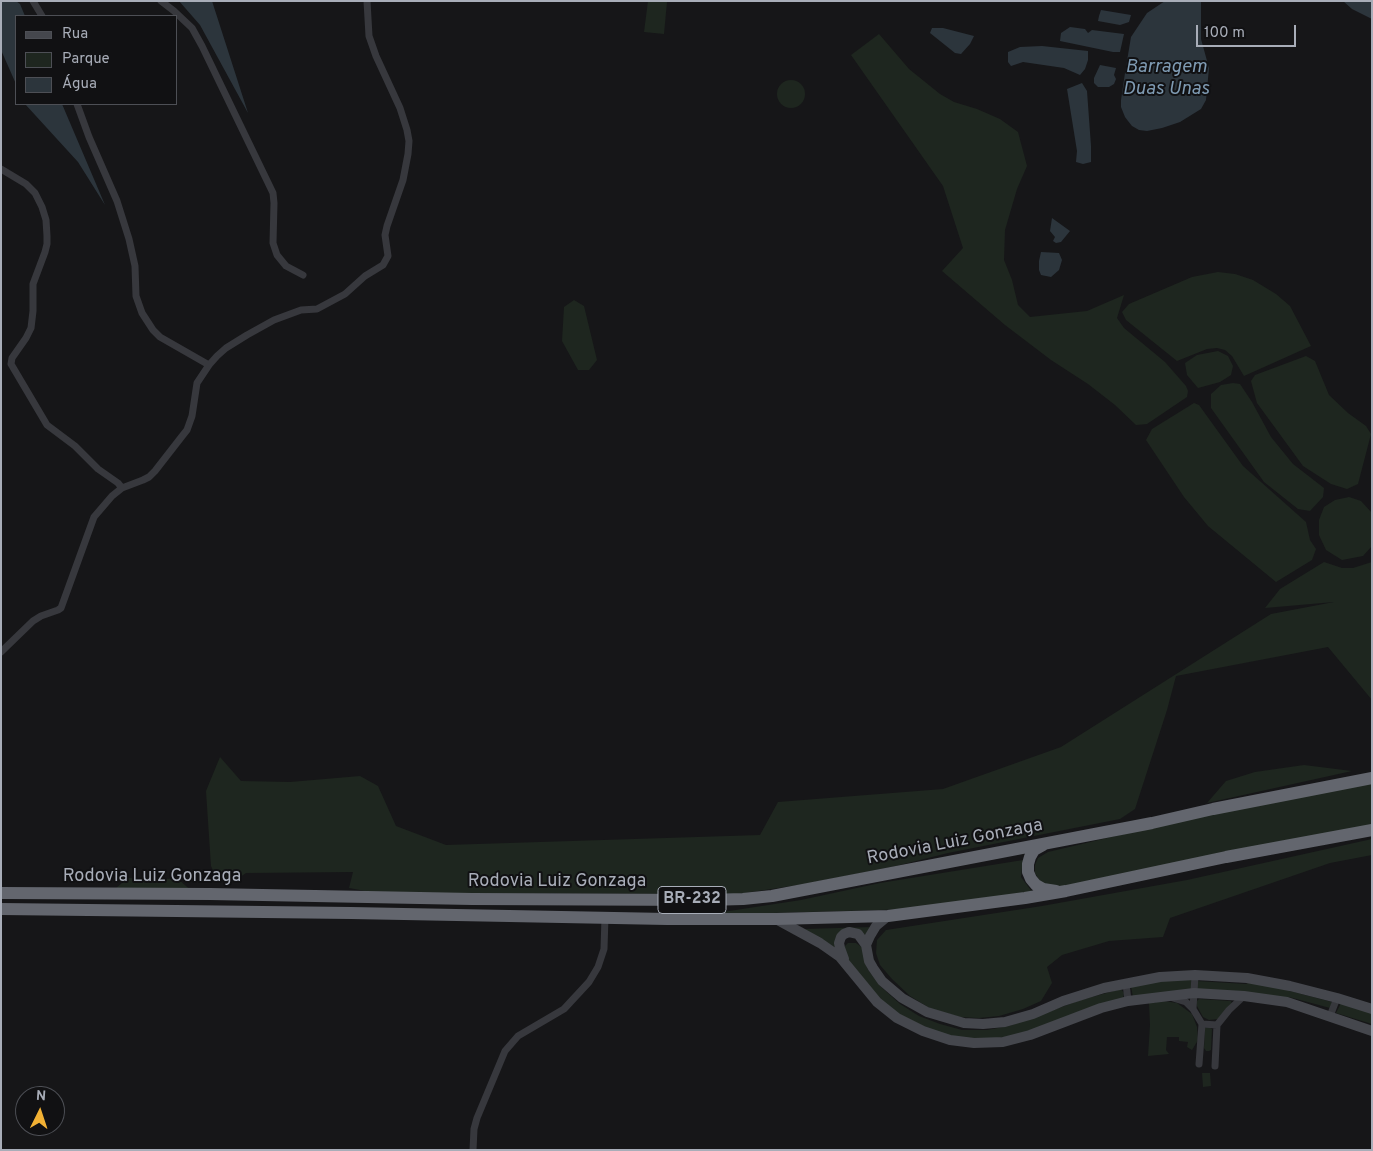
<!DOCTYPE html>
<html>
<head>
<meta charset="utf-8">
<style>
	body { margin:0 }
	#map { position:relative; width:1373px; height:1151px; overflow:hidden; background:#161618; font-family:Overpass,sans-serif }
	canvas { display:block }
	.frame { position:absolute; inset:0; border:2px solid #a8adb8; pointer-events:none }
	.legend { position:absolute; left:15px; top:15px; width:162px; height:90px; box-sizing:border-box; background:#111113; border:1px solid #4d4f55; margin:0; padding:6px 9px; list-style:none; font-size:15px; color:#a8adb8 }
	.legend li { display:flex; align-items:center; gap:10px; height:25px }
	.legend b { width:25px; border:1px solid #4d4f55 }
	.north { position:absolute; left:15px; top:1086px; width:50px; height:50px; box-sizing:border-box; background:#111113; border:1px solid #4d4f55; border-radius:50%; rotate:4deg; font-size:14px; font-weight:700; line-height:20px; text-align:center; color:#a8adb8 }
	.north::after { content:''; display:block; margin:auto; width:18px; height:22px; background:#f2b134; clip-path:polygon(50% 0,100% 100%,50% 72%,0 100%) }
	.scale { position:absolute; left:1196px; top:25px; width:100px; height:22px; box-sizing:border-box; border:2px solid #a8adb8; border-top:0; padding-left:6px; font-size:15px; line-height:18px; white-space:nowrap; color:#a8adb8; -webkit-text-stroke:4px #111113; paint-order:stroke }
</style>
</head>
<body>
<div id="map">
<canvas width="1373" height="1151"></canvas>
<div class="frame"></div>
<ul class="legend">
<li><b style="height:6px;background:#45474d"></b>Rua</li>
<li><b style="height:14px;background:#1e261f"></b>Parque</li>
<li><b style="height:14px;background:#2c353c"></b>Água</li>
</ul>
<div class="north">N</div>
<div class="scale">100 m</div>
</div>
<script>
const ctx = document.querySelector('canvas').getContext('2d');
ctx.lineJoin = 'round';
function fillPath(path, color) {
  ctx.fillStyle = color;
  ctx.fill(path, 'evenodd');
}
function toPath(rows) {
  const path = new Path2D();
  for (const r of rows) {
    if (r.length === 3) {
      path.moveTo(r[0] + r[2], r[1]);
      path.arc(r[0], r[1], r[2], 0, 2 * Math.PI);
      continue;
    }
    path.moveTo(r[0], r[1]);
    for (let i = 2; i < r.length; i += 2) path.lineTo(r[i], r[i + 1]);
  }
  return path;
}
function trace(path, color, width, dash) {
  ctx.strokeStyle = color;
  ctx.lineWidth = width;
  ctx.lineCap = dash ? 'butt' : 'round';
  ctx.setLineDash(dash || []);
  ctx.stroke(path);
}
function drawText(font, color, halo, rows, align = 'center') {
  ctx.font = font + ' Overpass,sans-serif';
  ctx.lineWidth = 4;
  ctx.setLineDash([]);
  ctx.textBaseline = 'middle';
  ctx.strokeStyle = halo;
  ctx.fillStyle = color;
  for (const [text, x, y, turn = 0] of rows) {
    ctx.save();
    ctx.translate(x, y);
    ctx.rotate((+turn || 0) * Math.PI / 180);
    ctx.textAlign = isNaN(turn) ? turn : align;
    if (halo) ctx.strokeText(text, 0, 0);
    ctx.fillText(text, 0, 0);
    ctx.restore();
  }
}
const green = toPath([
	[648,1,667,2,664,34,644,32],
	[879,34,909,69,940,94,954,102,977,109,1000,119,1018,132,1027,166,1017,189,1005,230,1004,260,1012,280,1018,305,1030,317,1087,311,1124,295,1117,318,1124,328,1165,362,1186,386,1188,391,1187,397,1147,424,1136,425,1115,405,1088,384,1051,360,1005,325,942,271,963,248,943,186,851,55],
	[791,94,14],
	[1218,272,1235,274,1253,280,1276,294,1290,306,1311,346,1244,376,1232,356,1225,350,1217,348,1207,349,1177,361,1126,320,1122,312,1129,304,1192,277],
	[574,300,584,306,597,360,589,370,578,370,562,341,564,307],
	[1218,351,1228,356,1233,366,1231,375,1220,382,1198,388,1187,375,1185,363,1197,355],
	[1306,356,1315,361,1329,395,1348,413,1366,426,1371,434,1358,484,1347,489,1331,484,1303,466,1257,403,1251,381,1255,375],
	[1233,383,1240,384,1252,402,1271,437,1293,464,1324,488,1323,497,1310,511,1298,509,1264,482,1211,408,1211,394,1221,385],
	[1194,403,1199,405,1243,466,1306,522,1310,540,1316,549,1312,560,1276,582,1208,526,1184,497,1146,440,1152,429],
	[1349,497,1361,501,1372,513,1372,546,1363,556,1342,560,1326,550,1319,535,1319,520,1324,507,1335,500],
	[1324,562,1342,568,1353,568,1372,562,1372,700,1328,647,1176,676,1167,710,1135,809,1120,819,948,853,896,866,805,884,738,894,376,893,349,888,353,872,246,873,233,882,218,881,211,866,206,791,220,757,241,781,290,782,360,776,378,786,396,826,446,845,760,835,778,802,943,789,1061,747,1271,614,1334,602,1265,608,1280,589],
	[1304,765,1352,771,1207,803,1226,781,1255,772],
	[1372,778,1372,830,1057,889,1043,886,1035,873,1035,865,1038,858,1048,852,1314,789],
	[1372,839,1372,855,1330,863,1170,918,1163,937,1109,941,1062,955,1047,967,1052,983,1041,1001,1023,1009,999,1016,979,1018,960,1017,931,1009,910,996,892,979,880,965,876,953,877,940,886,930,1042,906,1187,880],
	[1023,860,1021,877,1033,893,950,908,703,915,801,900,880,883],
	[128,878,178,879,194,893,110,893],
	[872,927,866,941,844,931,840,957,804,929],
	[848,943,856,943,863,948,866,954,867,968,879,985,900,1004,919,1016,940,1024,962,1030,987,1030,1009,1026,1081,1000,1121,989,1124,993,1123,999,1021,1035,975,1041,921,1031,896,1014,861,982,843,952,845,946],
	[1191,979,1191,990,1133,997,1131,986,1165,980],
	[1197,981,1246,984,1252,981,1332,1002,1330,1008,1289,997,1286,999,1196,990],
	[1199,999,1231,1001,1232,1004,1218,1019,1209,1020,1203,1017,1197,1006,1196,1002],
	[1164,1001,1177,1003,1192,1014,1197,1027,1198,1040,1192,1050,1187,1047,1188,1042,1179,1041,1179,1037,1167,1037,1166,1050,1169,1054,1148,1056,1150,1025,1149,1003],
	[1341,1003,1372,1013,1372,1024,1336,1013],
	[1208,1027,1212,1029,1211,1050,1209,1051,1206,1051,1204,1048,1205,1028],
	[1202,1073,1210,1073,1211,1086,1203,1087]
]);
const water = toPath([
	[1,1,16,1,20,4,25,16,16,16,16,84,1,50],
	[179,1,212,1,248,113,200,25],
	[1165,1,1201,1,1201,39,1209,68,1206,100,1201,109,1180,122,1162,128,1147,131,1139,130,1132,126,1128,121,1125,117,1121,107,1121,100,1125,73,1131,37,1147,13],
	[1343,1,1372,1,1372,19,1352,9],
	[1101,10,1131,15,1129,22,1120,25,1098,21,1099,16],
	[1070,27,1085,29,1088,33,1092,30,1124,34,1120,52,1113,52,1060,41,1061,33],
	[932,28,943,28,974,36,970,44,961,54,955,53,930,33],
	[1042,46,1088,51,1088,60,1085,69,1080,75,1064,68,1023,62,1011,66,1008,62,1008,52,1020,47],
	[1100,65,1116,68,1114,75,1116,79,1114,84,1109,87,1098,87,1094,83,1094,78],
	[1082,83,1087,91,1091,146,1091,162,1083,164,1076,162,1077,151,1067,89],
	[25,104,62,104,105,205,78,162],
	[1052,218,1070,231,1061,242,1056,243,1053,241,1055,237,1050,231],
	[1041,252,1059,253,1062,260,1059,270,1051,277,1041,275,1039,270,1039,261]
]);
const street = toPath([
	[33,1,42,16],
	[161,1,174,11,192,28,202,46,273,193,274,203,273,243,277,255,286,266,303,275],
	[77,104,89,137,117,201,129,239,135,266,136,296,142,313,153,330,160,337,209,365],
	[1,169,26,184,35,193,42,207,46,220,47,236,47,244,45,252,33,284,33,311,31,328,26,338,12,358,11,364,47,425,75,446,98,469,118,483,122,488],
	[1,652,33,621,41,616,58,610,61,608,94,517,112,496,122,488,143,480,149,477,155,471,183,435,187,430,192,416,197,383,209,365,217,356,226,348,247,335,274,320,301,310,317,309,345,294,365,276,383,265,388,256,385,235,387,226,403,180,408,154,409,141,407,130,400,108,376,56,369,36,367,1],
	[1195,975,1193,1009,1202,1024,1217,1025,1229,1010,1244,996],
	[1126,983,1128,1001],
	[1173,998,1186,1002,1193,1009],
	[1330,1016,1337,998],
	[1199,1064,1202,1024],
	[1215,1066,1217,1025],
	[473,1150,474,1129,477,1118,505,1051,518,1036,564,1009,589,982,598,967,604,949,605,917]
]);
const secondary = toPath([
	[888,916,876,926,870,936,866,945,869,961,873,968,882,981,902,998,927,1012,964,1023,983,1024,1005,1022,1033,1014,1063,1001,1104,988,1160,977,1195,975,1247,978,1290,986,1337,998,1372,1009],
	[776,919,820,943,840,957,877,1002,897,1018,923,1031,950,1040,974,1043,1003,1042,1030,1035,1101,1008,1128,1001,1194,993,1244,996,1287,1002,1372,1031],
	[844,959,840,948,839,943,841,937,844,934,849,932,858,934,866,945]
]);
const highway = toPath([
	[1043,845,1034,850,1030,857,1028,864,1028,872,1031,879,1036,885,1043,889,1056,891],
	[1,893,210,894,472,899,707,900,743,899,772,896,798,891,1152,823,1213,809,1372,778],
	[1,909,351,913,667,919,776,919,888,916,1025,898,1066,891,1226,857,1372,830]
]);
const shields = [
	[692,900,68]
];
const shieldNames = [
	["BR-232",692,900]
];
const streetNames = [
	["Rodovia Luiz Gonzaga",955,843,-11],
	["Rodovia Luiz Gonzaga",152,877],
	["Rodovia Luiz Gonzaga",557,882]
];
const waterNames = [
	["Barragem",1166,68],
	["Duas Unas",1166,90]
];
fillPath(green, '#1e261f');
fillPath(water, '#2c353c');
trace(street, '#37383d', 7);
trace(secondary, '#45474d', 10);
trace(highway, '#63666e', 12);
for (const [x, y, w] of shields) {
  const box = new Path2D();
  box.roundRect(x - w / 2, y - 13.5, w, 27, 4);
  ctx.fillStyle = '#111113';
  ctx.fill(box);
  trace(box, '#a8adb8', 1);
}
drawText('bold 16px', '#a8adb8', null, shieldNames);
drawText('18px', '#a8adb8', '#111113', streetNames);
drawText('italic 19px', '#7f9bb3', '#111113', waterNames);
</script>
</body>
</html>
